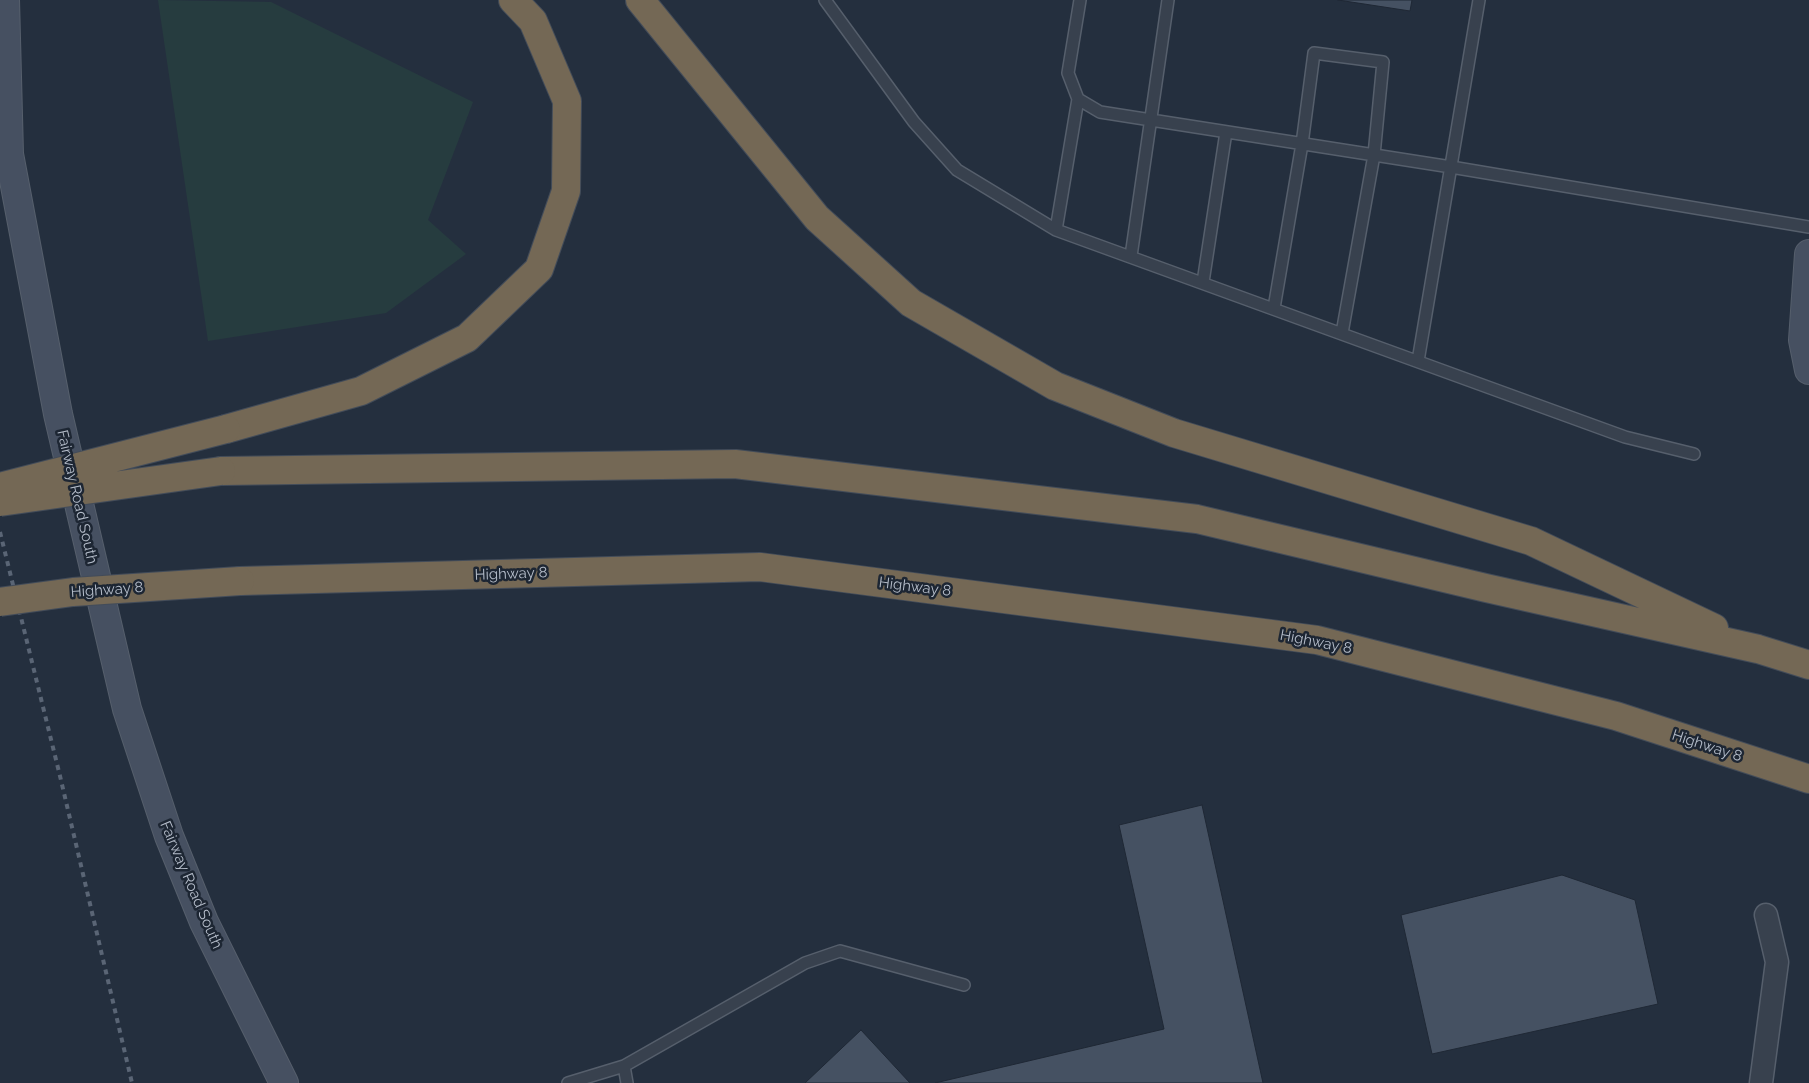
<!DOCTYPE html>
<html>
<head>
<meta charset="utf-8">
<style>
	body { margin:0 }
	canvas { display:block; background:#242f3e }
</style>
</head>
<body>
<canvas width="1809" height="1083"></canvas>
<script>
const ctx = document.querySelector('canvas').getContext('2d');
ctx.lineJoin = 'round';
function fillPath(path, color) {
  ctx.fillStyle = color;
  ctx.fill(path, 'evenodd');
}
function toPath(rows) {
  const path = new Path2D();
  for (const r of rows) {
    path.moveTo(r[0], r[1]);
    for (let i = 2; i < r.length; i += 2) path.lineTo(r[i], r[i + 1]);
  }
  return path;
}
function trace(path, color, width, dash) {
  ctx.strokeStyle = color;
  ctx.lineWidth = width;
  ctx.lineCap = dash ? 'butt' : 'round';
  ctx.setLineDash(dash || []);
  ctx.stroke(path);
}
function drawText(font, color, halo, rows, align = 'center') {
  ctx.font = font + ' Raleway,sans-serif';
  ctx.lineWidth = 5;
  ctx.setLineDash([]);
  ctx.textBaseline = 'middle';
  ctx.strokeStyle = halo;
  ctx.fillStyle = color;
  for (const [text, x, y, turn = 0] of rows) {
    ctx.save();
    ctx.translate(x, y);
    ctx.rotate((+turn || 0) * Math.PI / 180);
    ctx.textAlign = isNaN(turn) ? turn : align;
    if (halo) ctx.strokeText(text, 0, 0);
    ctx.fillText(text, 0, 0);
    ctx.restore();
  }
}
const green = toPath([
	[158,0,271,2,473,102,428,220,466,254,386,313,208,341]
]);
const building = toPath([
	[1338,0,1412,0,1410,11,1338,0],
	[1202,805,1263,1083,935,1083,1164,1029,1119,825,1202,805],
	[1562,875,1635,900,1658,1004,1432,1054,1401,915,1562,875],
	[861,1030,910,1083,805,1083,861,1030]
]);
const lane = toPath([
	[825,0,914,122,957,170,1056,230,1625,437,1694,454],
	[1078,99,1100,112,1451,167,1809,227],
	[1056,230,1078,99,1068,73,1080,0],
	[1131,256,1168,0],
	[1203,282,1226,132],
	[1274,308,1302,144,1314,53,1383,62,1374,155,1342,333],
	[1418,361,1479,0],
	[624,1066,805,963,840,951,964,985],
	[568,1083,624,1066,627,1083]
]);
const street = toPath([
	[1761,1083,1777,962,1766,915]
]);
const secondary = toPath([
	[5,0,9,154,58,414,127,709,169,836,204,922,284,1083],
	[1809,254,1803,340,1809,370]
]);
const highway = toPath([
	[640,0,817,218,911,303,1055,386,1174,433,1531,541,1714,628],
	[226,429,361,391,467,338,539,269,566,191,567,101,533,21,513,0],
	[221,471,735,464,1197,519,1486,588,1758,649,1809,665],
	[240,581,760,567,1317,640,1616,716,1809,779]
]);
const rail = toPath([
	[0,532,60,776,132,1083]
]);
const highwayBridge = toPath([
	[0,487,226,429],
	[0,502,221,471],
	[0,602,73,592,240,581]
]);
const streetNames = [
	["Fairway Road South",77,497,77],
	["Highway 8",511,574,-2],
	["Highway 8",915,587,7],
	["Highway 8",107,590,-4],
	["Highway 8",1316,642,11],
	["Highway 8",1707,746,18],
	["Fairway Road South",191,885,67]
];
fillPath(green, '#263c3f');
fillPath(building, '#455162');
trace(building, '#1f2835', 1);
trace(lane, '#565f6c', 14);
trace(street, '#565f6c', 25);
trace(secondary, '#565f6c', 30);
trace(highway, '#434c59', 30);
trace(lane, '#38414e', 11);
trace(street, '#38414e', 22);
trace(secondary, '#465061', 28);
trace(highway, '#746855', 28);
trace(rail, '#5a6575', 4, [5, 5]);
trace(highwayBridge, '#434c59', 30, []);
trace(highwayBridge, '#746855', 28);
drawText('15px', '#b4bcc9', '#1d2633', streetNames);
</script>
</body>
</html>
